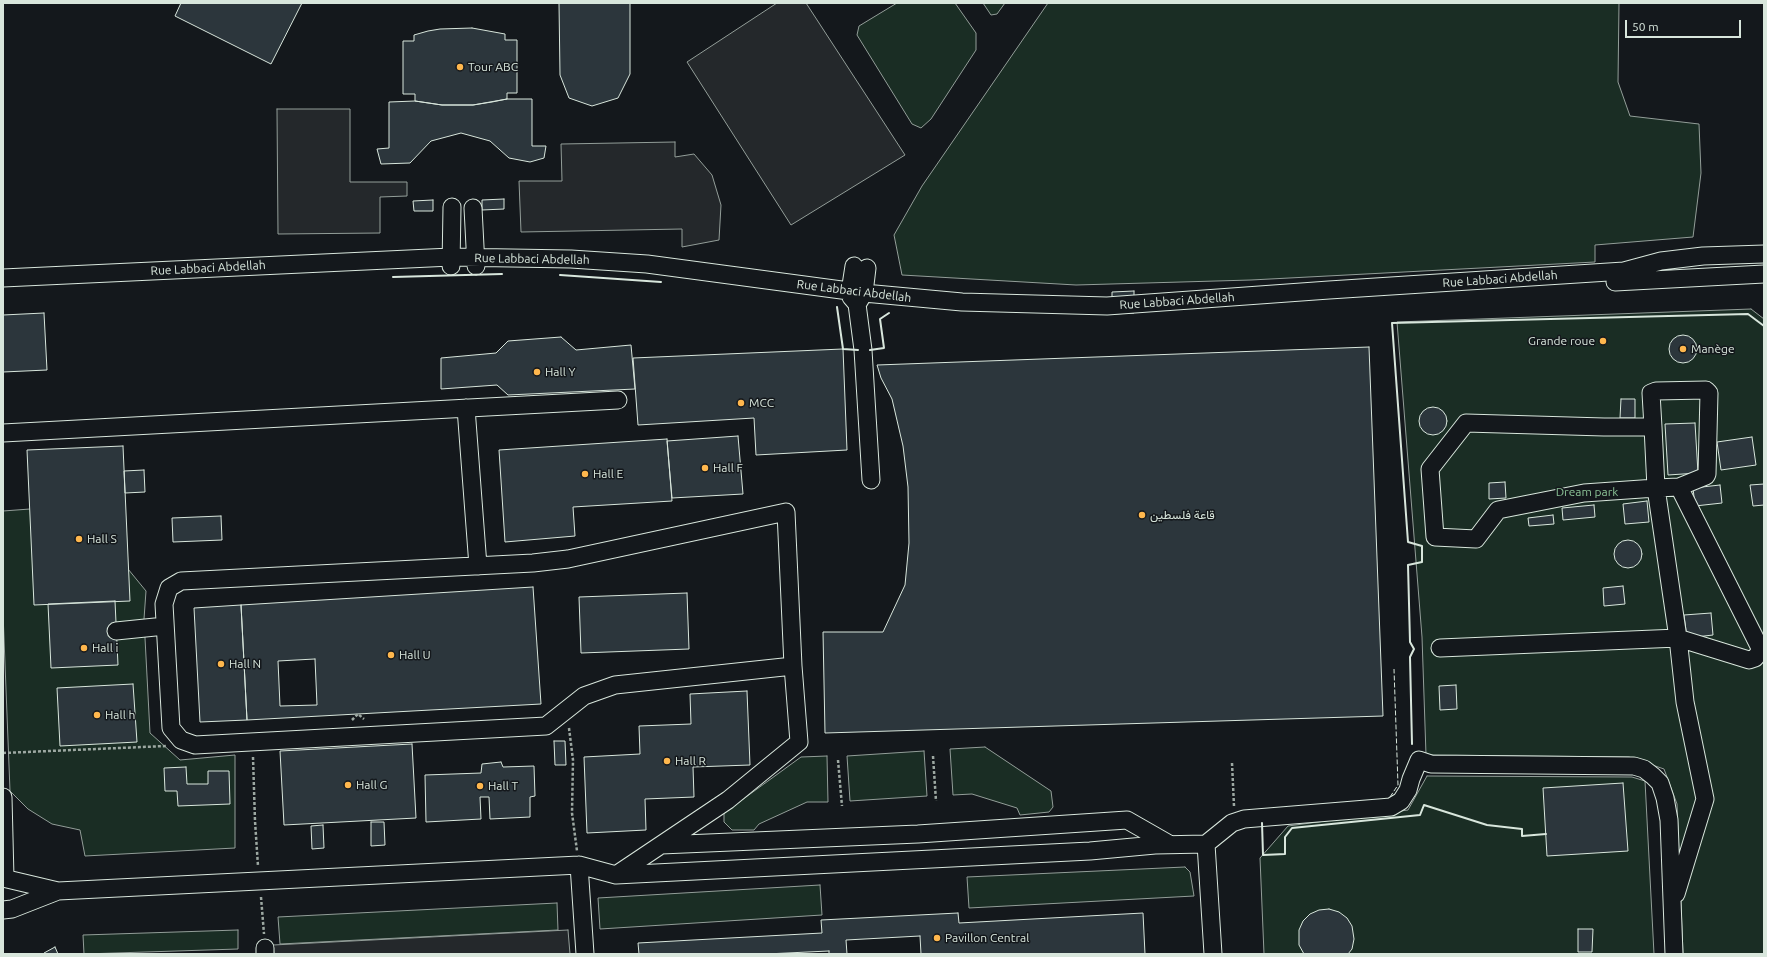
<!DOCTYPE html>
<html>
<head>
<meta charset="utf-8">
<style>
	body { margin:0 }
	#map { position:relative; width:1767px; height:957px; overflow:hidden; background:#14181c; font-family:Ubuntu,sans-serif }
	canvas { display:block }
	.frame { position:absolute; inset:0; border:4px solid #d8e6dc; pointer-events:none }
	.scale { position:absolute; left:1625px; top:20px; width:116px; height:18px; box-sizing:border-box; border:2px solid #d8e6dc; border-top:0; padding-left:5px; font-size:12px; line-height:14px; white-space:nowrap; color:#d8e6dc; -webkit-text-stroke:3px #14181c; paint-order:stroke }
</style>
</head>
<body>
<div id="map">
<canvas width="1767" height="957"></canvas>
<div class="frame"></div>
<div class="scale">50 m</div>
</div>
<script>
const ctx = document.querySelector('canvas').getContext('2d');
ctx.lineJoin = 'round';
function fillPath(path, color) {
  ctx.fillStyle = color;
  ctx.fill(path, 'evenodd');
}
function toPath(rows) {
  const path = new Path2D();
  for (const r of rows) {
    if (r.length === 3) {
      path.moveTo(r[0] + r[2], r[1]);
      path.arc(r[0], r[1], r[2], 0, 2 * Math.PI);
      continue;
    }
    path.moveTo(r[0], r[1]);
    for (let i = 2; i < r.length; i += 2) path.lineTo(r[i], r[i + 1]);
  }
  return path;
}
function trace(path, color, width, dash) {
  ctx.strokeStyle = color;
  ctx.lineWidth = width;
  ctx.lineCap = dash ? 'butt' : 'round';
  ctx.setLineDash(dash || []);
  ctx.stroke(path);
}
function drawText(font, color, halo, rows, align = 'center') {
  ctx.font = font + ' Ubuntu,Vazirmatn,sans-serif';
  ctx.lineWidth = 3;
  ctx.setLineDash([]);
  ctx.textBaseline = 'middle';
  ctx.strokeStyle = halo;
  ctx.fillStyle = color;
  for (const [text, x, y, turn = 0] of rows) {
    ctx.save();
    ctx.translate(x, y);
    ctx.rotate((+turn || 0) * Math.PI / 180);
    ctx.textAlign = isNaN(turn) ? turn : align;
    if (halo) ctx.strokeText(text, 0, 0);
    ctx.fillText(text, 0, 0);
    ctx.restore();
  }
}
const green = toPath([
	[897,3,955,3,976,33,976,50,931,119,921,128,912,124,857,35,859,26,897,3],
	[983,3,1005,3,997,14,991,15,983,3],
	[1048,3,1619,3,1618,82,1630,116,1699,124,1701,173,1693,237,1595,245,1595,262,1251,280,1076,285,902,275,894,235,922,186,1048,3],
	[1751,309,1764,319,1764,954,1683,954,1677,804,1664,769,1629,757,1426,755,1422,637,1397,322,1751,309],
	[30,509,115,601,128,569,146,591,144,619,150,733,180,760,235,755,235,848,85,856,80,830,52,824,28,809,10,791,3,613,3,511,30,509],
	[985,747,1051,791,1053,807,1049,812,1020,815,1017,808,972,794,953,795,950,749,985,747],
	[924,751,927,796,850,801,847,756,924,751],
	[827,756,828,802,807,802,759,824,754,830,732,830,724,822,724,813,801,757,827,756],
	[1427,776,1632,777,1645,781,1654,954,1264,954,1260,858,1288,826,1408,810,1427,776],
	[1185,867,1190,872,1194,896,969,908,967,877,1185,867],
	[820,885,822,915,600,929,598,898,820,885],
	[557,903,558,930,280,944,278,917,557,903],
	[238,930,238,949,84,954,83,935,238,930]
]);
const parking = toPath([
	[777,3,806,3,905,155,791,225,687,62,777,3],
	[277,109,350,109,350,182,407,182,407,196,380,197,380,233,278,234,277,109],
	[675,142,675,157,694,154,712,175,721,205,719,240,682,247,682,229,521,232,519,181,562,181,561,144,675,142],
	[568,930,570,954,274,954,273,945,568,930]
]);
const building = toPath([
	[181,3,302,3,271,64,175,16,181,3],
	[559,3,630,3,630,74,618,98,592,106,569,98,560,75,559,3],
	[472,28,505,34,505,40,517,40,517,93,507,93,507,99,492,102,473,105,442,105,415,101,415,94,403,94,403,41,414,41,414,35,428,31,440,29,472,28],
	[507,99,532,99,532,146,546,146,544,158,530,162,509,158,490,141,461,133,431,141,410,163,381,164,377,149,389,148,389,102,415,101,442,105,473,105,507,99],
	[504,199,504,209,482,210,482,200,504,199],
	[433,200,433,211,414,211,413,201,433,200],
	[1134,291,1134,313,1112,314,1112,292,1134,291],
	[44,313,47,370,3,372,3,315,44,313],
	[1683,349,14],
	[561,337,576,350,631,345,635,389,508,395,497,385,441,389,441,358,496,353,508,341,561,337],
	[1369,347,1383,716,825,733,823,632,883,632,905,585,909,543,908,487,903,446,892,399,881,378,877,365,1369,347],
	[843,349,847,450,756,455,754,418,638,425,633,358,843,349],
	[1621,399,1635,399,1635,418,1620,418,1621,399],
	[1433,421,14],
	[1695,423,1698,473,1668,475,1665,424,1695,423],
	[738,436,743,494,672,498,667,441,738,436],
	[1752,437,1756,465,1721,470,1717,442,1752,437],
	[667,439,672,501,573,507,575,536,505,542,499,450,667,439],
	[123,446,130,601,34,605,27,450,123,446],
	[144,470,145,492,125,493,124,471,144,470],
	[1505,482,1506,498,1489,499,1489,483,1505,482],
	[1764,484,1764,505,1753,506,1750,485,1764,484],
	[1720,485,1722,503,1695,506,1693,488,1720,485],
	[1647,501,1649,522,1625,524,1623,504,1647,501],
	[1594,505,1595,517,1563,520,1562,508,1594,505],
	[1553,515,1554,524,1529,526,1528,518,1553,515],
	[221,516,222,540,173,542,172,518,221,516],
	[1628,554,14],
	[1623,586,1625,604,1604,606,1603,588,1623,586],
	[533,587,541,704,247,720,241,605,533,587],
	[687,593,689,649,581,653,579,597,687,593],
	[115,601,118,665,51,668,48,604,115,601],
	[241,605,247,720,200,722,194,608,241,605],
	[1711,613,1713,635,1687,638,1684,615,1711,613],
	[315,659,317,705,280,706,278,661,315,659],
	[133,684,137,742,60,746,57,688,133,684],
	[1456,685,1457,709,1440,710,1439,686,1456,685],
	[747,691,750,765,693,767,694,797,645,799,646,830,587,833,584,757,640,754,639,726,691,724,690,694,747,691],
	[554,741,565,741,566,765,555,765,554,741],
	[412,744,416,818,284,825,280,751,412,744],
	[501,762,503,767,534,766,535,796,530,797,530,817,490,819,489,797,480,797,481,819,426,822,425,775,481,773,482,764,501,762],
	[186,767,187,784,208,784,208,771,229,771,230,804,178,806,177,791,165,791,164,768,186,767],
	[1623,783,1628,851,1547,856,1543,788,1623,783],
	[371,822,384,822,385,845,371,846,371,822],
	[323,825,324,848,312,849,311,826,323,825],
	[1329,909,1339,912,1347,918,1352,926,1354,939,1352,949,1348,954,1304,954,1299,945,1299,930,1303,921,1310,914,1319,910,1329,909],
	[958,913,959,923,1143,913,1145,954,639,954,638,943,822,933,821,920,958,913],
	[1578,929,1593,929,1592,952,1578,952,1578,929],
	[920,936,921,954,847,954,846,940,920,936],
	[55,947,58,954,45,954,44,953,55,947],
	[829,951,829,954,766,954,829,951]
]);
const path = toPath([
	[352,720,358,714,364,719],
	[569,728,573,760,572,813,577,851],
	[3,753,166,746],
	[933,756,936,801],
	[253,757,255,821,258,866],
	[838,760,842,806],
	[1232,763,1234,806],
	[261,897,264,934]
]);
const minor = toPath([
	[473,208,476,266],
	[451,266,452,207],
	[854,266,850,292,851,297,857,304,863,350,871,480],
	[3,278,451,257,571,259,647,264,864,293,962,302,1107,306,1329,290,1624,271,1661,261,1703,256,1764,254],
	[1615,282,1764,274],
	[858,303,864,293,867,268],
	[466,408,478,566],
	[1653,427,1604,427,1466,423,1430,469,1435,537,1476,539,1498,510,1584,493,1656,488,1653,427,1651,393,1656,391,1706,390,1709,393,1707,474,1706,476,1679,487,1761,650,1755,658,1749,660,1678,638,1656,488,1679,487],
	[3,433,618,400],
	[116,631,165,626],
	[1440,648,1678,638,1685,702,1705,799,1676,894],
	[3,797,5,878],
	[1206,844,1232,823,1244,819,1391,807,1401,801,1408,790,1411,779,1419,760,1431,764,1634,766,1644,769,1653,776,1660,783,1665,798,1669,820,1674,954],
	[661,845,918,834,1127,820,1169,844],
	[579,865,585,954],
	[616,875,728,800,799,742,793,666,786,512,568,559,533,563,181,581,169,588,164,604,171,728,181,740,195,745,546,726,584,696,615,685,793,666],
	[3,878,58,891,579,865,616,875,1090,851,1155,845,1206,844,1213,954],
	[3,910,12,909,58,891],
	[265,948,265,954]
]);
const fence = toPath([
	[1390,797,1398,785,1394,669]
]);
const wall = toPath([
	[560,275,661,282],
	[393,277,502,274],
	[837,307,843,349,858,350],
	[870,350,884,348,880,319,889,313],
	[1412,744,1410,657,1414,649,1410,642,1408,565,1422,562,1422,546,1408,542,1392,323,1748,314,1764,326],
	[1262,823,1263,855,1285,854,1285,837,1292,828,1420,815,1424,805,1487,825,1522,829,1522,836,1546,834]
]);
const markers = [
	[460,67,4,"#ffb74d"],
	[1603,341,4,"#ffb74d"],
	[1683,349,4,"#ffb74d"],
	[537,372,4,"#ffb74d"],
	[741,403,4,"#ffb74d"],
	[705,468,4,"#ffb74d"],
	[585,474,4,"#ffb74d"],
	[1142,515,4,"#ffb74d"],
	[79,539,4,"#ffb74d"],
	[84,648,4,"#ffb74d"],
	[391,655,4,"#ffb74d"],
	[221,664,4,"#ffb74d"],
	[97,715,4,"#ffb74d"],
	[667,761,4,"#ffb74d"],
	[348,785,4,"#ffb74d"],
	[480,786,4,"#ffb74d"],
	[937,938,4,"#ffb74d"]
];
const poiNames = [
	["Tour ABC",468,67],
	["Grande roue",1595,341,"right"],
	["Manège",1691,349],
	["Hall Y",545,372],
	["MCC",749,403],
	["Hall F",713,468],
	["Hall E",593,474],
	["قاعة فلسطين",1150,515],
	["Hall S",87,539],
	["Hall i",92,648],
	["Hall U",399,655],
	["Hall N",229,664],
	["Hall h",105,715],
	["Hall R",675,761],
	["Hall G",356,785],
	["Hall T",488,786],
	["Pavillon Central",945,938]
];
const streetNames = [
	["Rue Labbaci Abdellah",532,259,1],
	["Rue Labbaci Abdellah",208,268,-3],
	["Rue Labbaci Abdellah",1500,279,-4],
	["Rue Labbaci Abdellah",854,291,7],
	["Rue Labbaci Abdellah",1177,301,-4]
];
const parkNames = [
	["Dream park",1587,492]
];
fillPath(green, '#1a2d24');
trace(green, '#939e99', 1);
fillPath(parking, '#24282b');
trace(parking, '#939e99', 1);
fillPath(building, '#2c363c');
trace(building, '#d8e6dc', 1);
trace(minor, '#d8e6dc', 19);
trace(path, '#9da8a2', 2.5, [3, 2]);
trace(minor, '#14181c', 17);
trace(fence, '#d8e6dc', 1, [5, 2]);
trace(wall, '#d8e6dc', 2);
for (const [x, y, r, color] of markers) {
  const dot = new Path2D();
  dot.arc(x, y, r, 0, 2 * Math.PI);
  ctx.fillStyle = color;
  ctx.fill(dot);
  trace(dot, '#14181c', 1.5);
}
drawText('12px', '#d8e6dc', '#14181c', poiNames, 'left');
drawText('12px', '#d8e6dc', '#14181c', streetNames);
drawText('12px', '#8ac095', '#14181c', parkNames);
</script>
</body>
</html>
